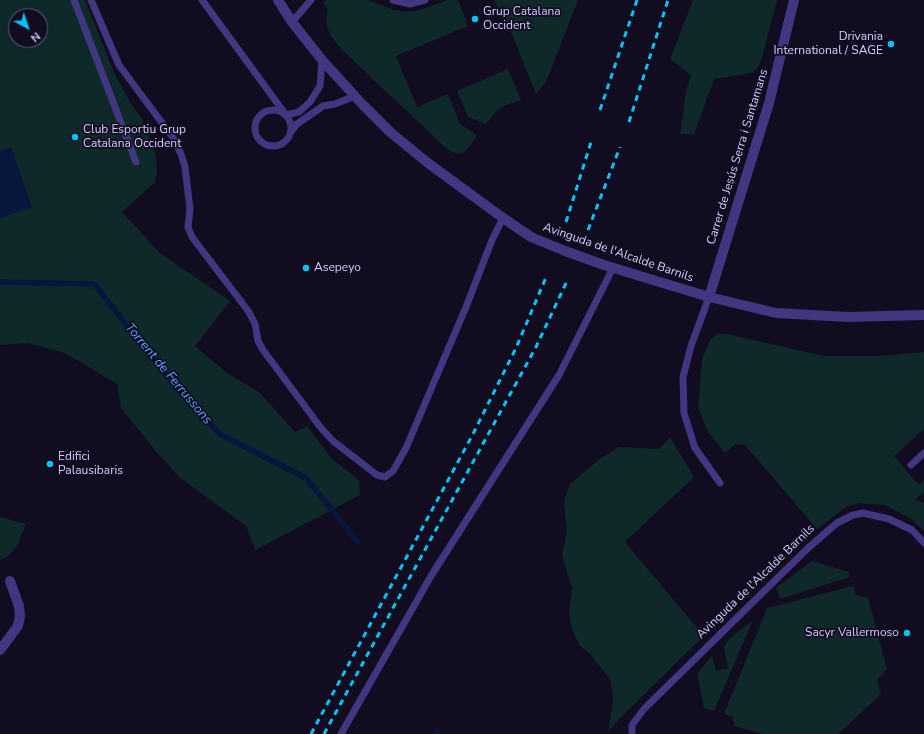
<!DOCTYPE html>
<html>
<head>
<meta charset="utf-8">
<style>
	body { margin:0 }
	#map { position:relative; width:924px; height:734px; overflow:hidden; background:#120c20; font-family:"Nunito Sans",sans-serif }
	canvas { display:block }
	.north { position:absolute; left:8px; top:8px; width:40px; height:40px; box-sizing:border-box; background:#120c20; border:1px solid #615879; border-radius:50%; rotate:140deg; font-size:11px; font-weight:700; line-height:16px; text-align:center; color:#d7cbff }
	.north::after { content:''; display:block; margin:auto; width:14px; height:18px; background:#00c3f6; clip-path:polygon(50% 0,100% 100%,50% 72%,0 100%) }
</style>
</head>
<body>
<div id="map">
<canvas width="924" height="734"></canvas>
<div class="north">N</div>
</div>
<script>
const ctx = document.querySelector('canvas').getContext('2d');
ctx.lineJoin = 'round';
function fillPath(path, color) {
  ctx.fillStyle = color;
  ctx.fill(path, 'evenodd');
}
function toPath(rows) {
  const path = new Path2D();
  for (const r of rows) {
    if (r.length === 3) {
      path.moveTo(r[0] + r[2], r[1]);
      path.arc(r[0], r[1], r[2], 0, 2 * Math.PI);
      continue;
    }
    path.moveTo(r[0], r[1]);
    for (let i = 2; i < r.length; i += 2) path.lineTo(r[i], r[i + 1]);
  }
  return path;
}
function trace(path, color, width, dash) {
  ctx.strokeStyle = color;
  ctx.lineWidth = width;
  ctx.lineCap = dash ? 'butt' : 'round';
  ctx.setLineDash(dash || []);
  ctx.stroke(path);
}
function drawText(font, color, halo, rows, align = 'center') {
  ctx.font = font + ' "Nunito Sans",sans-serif';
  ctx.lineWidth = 3.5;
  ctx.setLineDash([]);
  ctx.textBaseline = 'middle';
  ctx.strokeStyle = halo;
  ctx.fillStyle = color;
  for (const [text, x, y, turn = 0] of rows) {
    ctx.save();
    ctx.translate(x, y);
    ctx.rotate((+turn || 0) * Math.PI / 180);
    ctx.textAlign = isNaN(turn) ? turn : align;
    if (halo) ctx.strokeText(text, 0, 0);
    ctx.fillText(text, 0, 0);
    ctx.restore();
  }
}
const green = toPath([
	[0,0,85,0,115,75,133,107,142,118,156,156,157,174,154,183,122,212,160,253,230,301,195,346,227,373,259,392,295,432,307,426,331,458,359,480,360,495,255,550,246,526,179,477,154,449,121,408,117,384,65,353,27,343,0,345],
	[16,16,40,16,40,40,16,40],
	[326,0,368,0,394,10,407,12,419,10,448,0,458,0,468,26,396,56,417,107,448,94,460,124,477,135,470,146,463,153,457,154,447,149,341,49,330,35,326,21,328,9,323,3],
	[494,0,578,0,546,82,536,94,503,12,500,13],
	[693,0,777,0,762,58,759,66,753,72,746,74,714,79,694,134,680,134,686,92,691,75,670,59],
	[508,69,521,100,506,105,497,111,486,124,468,117,457,91],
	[717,334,727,334,824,356,879,356,924,352,924,429,894,456,919,485,924,480,924,492,915,500,924,503,924,531,910,518,885,505,859,503,846,507,817,529,745,445,736,444,725,453,708,432,698,408,702,359,710,340],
	[670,437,694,477,625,542,704,636,621,717,608,732,613,702,611,681,591,655,580,646,572,629,569,612,572,588,562,555,567,532,564,500,570,484,601,458,619,447,659,449],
	[0,517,26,524,16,548,7,557,0,560],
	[812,561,849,572,850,577,780,599,776,588],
	[853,586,856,595,868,598,887,669,877,680,881,694,838,734,763,734,734,726,733,717,724,714,767,608],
	[753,620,714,711,704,708,697,673,712,656,716,671,728,668,724,647,728,640]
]);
const water = toPath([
	[11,147,32,207,0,218,0,151]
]);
const stream = toPath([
	[0,282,94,284,177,388,220,434,306,478,358,542],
	[437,733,437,734]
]);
const service = toPath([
	[74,0,136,162],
	[91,0,119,65,174,139,181,154,185,167,190,209,188,227,192,237,249,312,255,324,258,341,263,350,321,428,333,441,377,475,385,477,393,471,406,448,466,307,492,240,503,218],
	[202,0,286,115,299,112,310,102,320,86,322,60],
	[393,0,410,4,425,0],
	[292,22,311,0],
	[273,128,18],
	[291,132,297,124,323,106,335,104,355,96],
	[709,297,691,346,683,377,684,413,695,448,720,483],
	[911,465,924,453],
	[341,734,431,576,559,375,613,268],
	[632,734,632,725,644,709,808,548,837,523,853,515,863,513,889,519,912,530,924,543]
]);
const minor = toPath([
	[709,297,769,103,794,0],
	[0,650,18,626,20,616,19,606,10,581]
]);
const tertiary = toPath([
	[278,0,292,22,322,60,363,105,390,132,428,163,503,218,531,237,565,251,604,265,676,287,709,297,776,313,848,317,924,315]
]);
const rail = toPath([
	[600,110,637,0],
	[629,122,668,0],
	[566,222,592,139],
	[588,230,620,147],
	[311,734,473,434,516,348,547,275],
	[324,734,536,347,567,281]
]);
const markers = [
	[475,19,4,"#00c3f6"],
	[891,44,4,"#00c3f6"],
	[75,137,4,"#00c3f6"],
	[306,268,4,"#00c3f6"],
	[50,464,4,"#00c3f6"],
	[907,633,4,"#00c3f6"]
];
const poiNames = [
	["Grup Catalana",483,12],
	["Occident",483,26],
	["Drivania",883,37,"right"],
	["International / SAGE",883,51,"right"],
	["Club Esportiu Grup",83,130],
	["Catalana Occident",83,144],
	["Asepeyo",314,268],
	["Edifici",58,457],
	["Palausibaris",58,471],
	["Sacyr Vallermoso",899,633,"right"]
];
const streetNames = [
	["Carrer de Jesús Serra i Santamans",738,157,-73],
	["Avinguda de l'Alcalde Barnils",618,253,19],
	["Avinguda de l'Alcalde Barnils",756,582,-44]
];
const waterNames = [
	["Torrent de Ferrussons",168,374,50]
];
fillPath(green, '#0f282a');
fillPath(water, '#08163d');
trace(stream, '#08163d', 5.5);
trace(service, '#413680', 7);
trace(minor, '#413680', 10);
trace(tertiary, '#413680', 10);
trace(rail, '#00c3f6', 3, [6, 5]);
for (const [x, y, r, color] of markers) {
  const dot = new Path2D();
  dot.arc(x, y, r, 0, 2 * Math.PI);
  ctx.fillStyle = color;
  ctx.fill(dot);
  trace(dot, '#120c20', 1.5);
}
drawText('12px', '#d7cbff', '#120c20', poiNames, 'left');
drawText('12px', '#d7cbff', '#120c20', streetNames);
drawText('italic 13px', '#59a1ff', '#120c20', waterNames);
</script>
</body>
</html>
